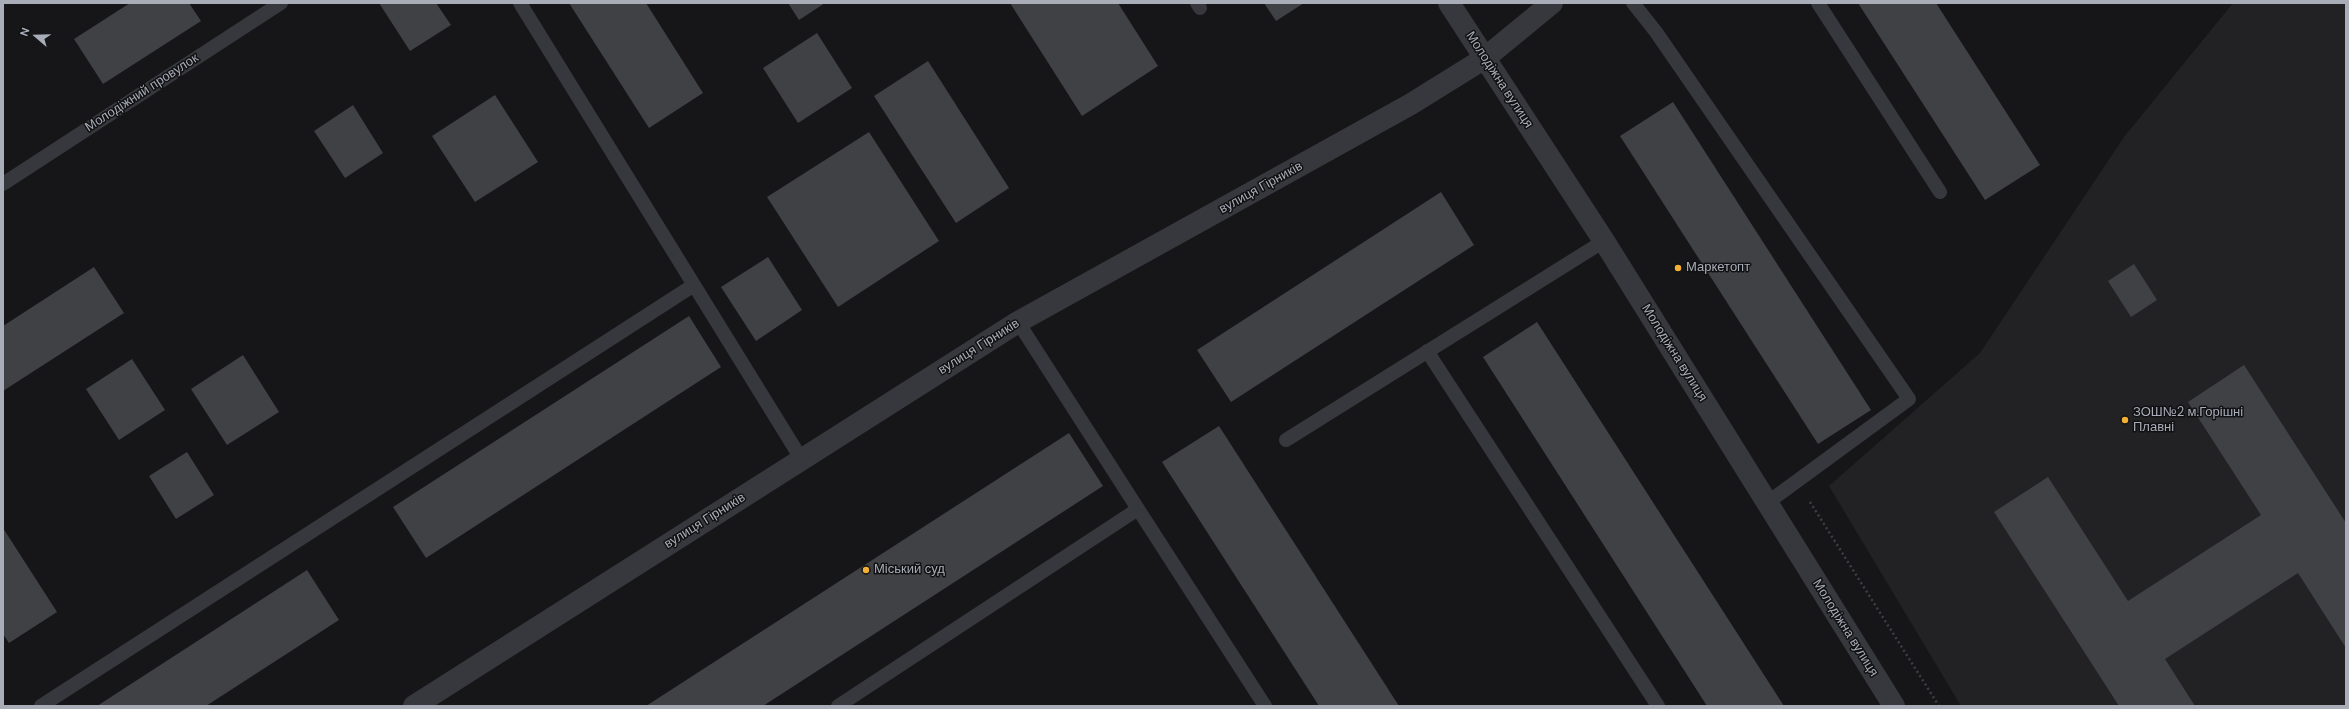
<!DOCTYPE html>
<html>
<head>
<meta charset="utf-8">
<style>
	body { margin:0 }
	#map { position:relative; width:2349px; height:709px; overflow:hidden; background:#161618; font-family:"DM Sans",sans-serif }
	canvas { display:block }
	.frame { position:absolute; inset:0; border:4px solid #a8adb8; pointer-events:none }
	.north { position:absolute; left:16px; top:16px; width:40px; height:40px; -webkit-text-stroke:3px #111113; paint-order:stroke; rotate:290deg; font-size:11px; font-weight:700; line-height:16px; text-align:center; color:#a8adb8 }
	.north::after { content:''; display:block; margin:auto; width:14px; height:18px; background:#a8adb8; clip-path:polygon(50% 0,100% 100%,50% 72%,0 100%) }
</style>
</head>
<body>
<div id="map">
<canvas width="2349" height="709"></canvas>
<div class="frame"></div>
<div class="north">N</div>
</div>
<script>
const ctx = document.querySelector('canvas').getContext('2d');
ctx.lineJoin = 'round';
function fillPath(path, color) {
  ctx.fillStyle = color;
  ctx.fill(path, 'evenodd');
}
function toPath(rows) {
  const path = new Path2D();
  for (const r of rows) {
    path.moveTo(r[0], r[1]);
    for (let i = 2; i < r.length; i += 2) path.lineTo(r[i], r[i + 1]);
  }
  return path;
}
function trace(path, color, width, dash) {
  ctx.strokeStyle = color;
  ctx.lineWidth = width;
  ctx.lineCap = dash ? 'butt' : 'round';
  ctx.setLineDash(dash || []);
  ctx.stroke(path);
}
function drawText(font, color, halo, rows, align = 'center') {
  ctx.font = font + ' "DM Sans",sans-serif';
  ctx.lineWidth = 3;
  ctx.setLineDash([]);
  ctx.textBaseline = 'middle';
  ctx.strokeStyle = halo;
  ctx.fillStyle = color;
  for (const [text, x, y, turn = 0] of rows) {
    ctx.save();
    ctx.translate(x, y);
    ctx.rotate((+turn || 0) * Math.PI / 180);
    ctx.textAlign = isNaN(turn) ? turn : align;
    if (halo) ctx.strokeText(text, 0, 0);
    ctx.fillText(text, 0, 0);
    ctx.restore();
  }
}
const built = toPath([
	[2233,3,2346,3,2346,706,1961,706,1829,486,1980,353,2124,137]
]);
const building = toPath([
	[130,3,189,3,201,21,103,84,74,39],
	[379,3,436,3,451,25,410,51],
	[569,3,646,3,703,93,649,128],
	[788,3,825,3,799,20],
	[1010,3,1118,3,1158,66,1082,116],
	[1264,3,1304,3,1276,21],
	[1858,3,1936,3,2040,165,1985,200],
	[817,33,852,88,798,123,763,68],
	[928,61,1009,188,956,223,874,96],
	[495,95,538,162,475,202,432,136],
	[1673,102,1871,410,1818,444,1620,136],
	[353,105,383,153,345,178,314,131],
	[869,132,939,241,838,307,767,197],
	[1441,192,1474,245,1231,402,1197,350],
	[768,257,802,310,756,341,721,287],
	[2134,264,2157,300,2131,317,2108,281],
	[94,267,124,313,3,391,3,326],
	[689,316,721,367,426,558,393,507],
	[1537,322,1784,706,1707,706,1483,357],
	[243,355,279,412,227,445,191,389],
	[132,359,165,410,119,440,86,389],
	[2244,365,2346,523,2346,648,2298,573,2165,659,2195,706,2119,706,1994,512,2048,477,2128,601,2261,515,2188,402],
	[1219,426,1399,706,1319,706,1162,462],
	[1069,433,1103,486,763,706,646,706],
	[187,452,214,495,176,519,149,476],
	[3,528,57,612,9,643,3,634],
	[307,570,339,620,206,706,97,706]
]);
const path = toPath([
	[1810,502,1939,706]
]);
const lane = toPath([
	[1197,3,1200,8],
	[1633,3,1656,32,1909,399,1767,503],
	[1818,3,1940,192],
	[3,184,281,3],
	[694,285,802,460],
	[1427,351,1658,706],
	[1286,440,1604,241],
	[1138,509,1265,706],
	[41,706,694,285,520,3],
	[838,706,1138,509,1018,322]
]);
const street = toPath([
	[1449,3,1604,241,1894,706],
	[414,706,1018,322,1411,104,1485,58,1552,3]
]);
const markers = [
	[1678,268,4,"#f2b134"],
	[2125,420,4,"#f2b134"],
	[866,570,4,"#f2b134"]
];
const streetNames = [
	["Молодіжна вулиця",1499,80,57],
	["Молодіжний провулок",142,93,-33],
	["вулиця Гірників",1261,188,-29],
	["вулиця Гірників",979,347,-32],
	["Молодіжна вулиця",1674,353,58],
	["вулиця Гірників",705,521,-32],
	["Молодіжна вулиця",1845,628,58]
];
const poiNames = [
	["Маркетопт",1686,268],
	["ЗОШ№2 м.Горішні",2133,413],
	["Плавні",2133,428],
	["Міський суд",874,570]
];
fillPath(built, '#222225');
fillPath(building, '#404145');
trace(path, '#3d3f44', 2.5, [2, 3]);
trace(lane, '#37383d', 14);
trace(street, '#37383d', 22);
for (const [x, y, r, color] of markers) {
  const dot = new Path2D();
  dot.arc(x, y, r, 0, 2 * Math.PI);
  ctx.fillStyle = color;
  ctx.fill(dot);
  trace(dot, '#111113', 1.5);
}
drawText('13px', '#a8adb8', '#111113', streetNames);
drawText('13px', '#a8adb8', '#111113', poiNames, 'left');
</script>
</body>
</html>
